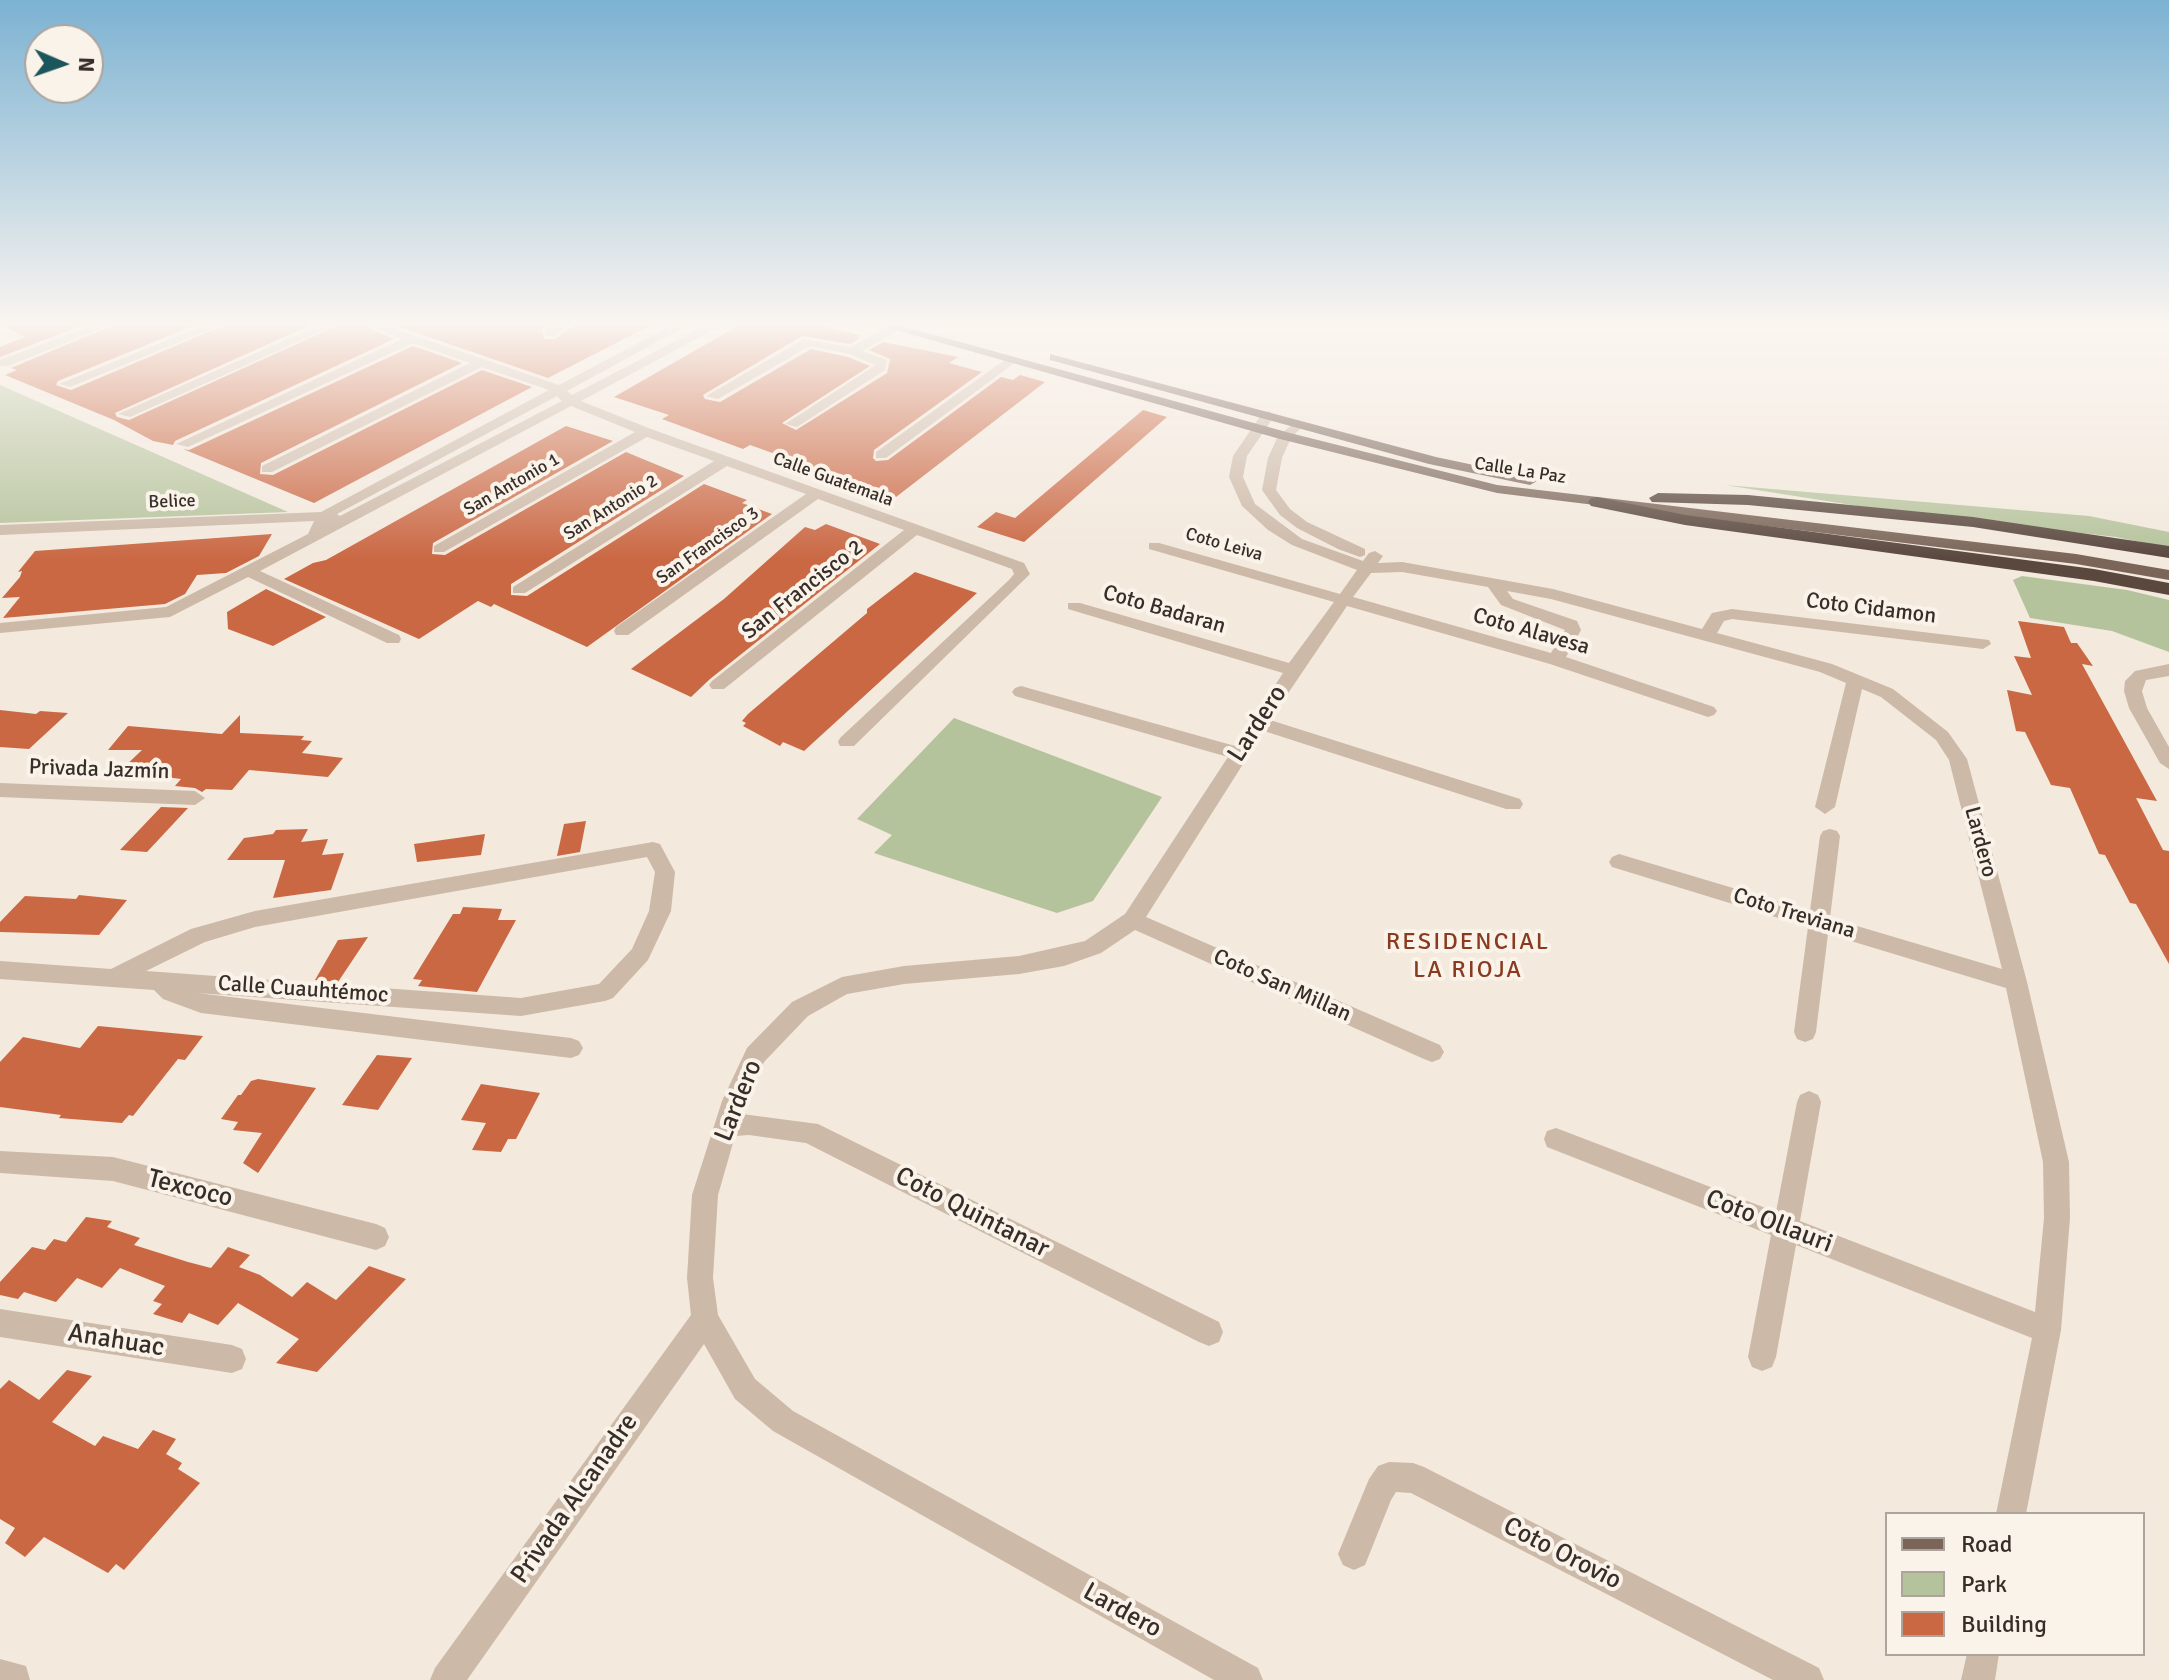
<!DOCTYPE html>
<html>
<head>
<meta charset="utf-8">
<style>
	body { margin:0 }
	#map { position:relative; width:2169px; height:1680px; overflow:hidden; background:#f3e9dd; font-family:Signika,sans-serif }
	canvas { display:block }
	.legend { position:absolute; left:1885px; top:1512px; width:260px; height:144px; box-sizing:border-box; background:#faf3ea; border:2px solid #aca49d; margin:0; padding:10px 14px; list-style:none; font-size:24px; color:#382e29 }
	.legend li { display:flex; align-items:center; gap:16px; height:40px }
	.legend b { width:40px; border:2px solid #aca49d }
	.north { position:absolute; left:24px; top:24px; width:80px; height:80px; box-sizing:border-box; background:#faf3ea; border:2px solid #aca49d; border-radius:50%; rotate:92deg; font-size:22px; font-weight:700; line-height:32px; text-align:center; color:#382e29 }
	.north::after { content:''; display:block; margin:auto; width:28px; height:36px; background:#1c565c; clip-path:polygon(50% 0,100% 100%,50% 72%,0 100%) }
</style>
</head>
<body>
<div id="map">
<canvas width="2169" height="1680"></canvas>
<ul class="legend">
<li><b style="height:10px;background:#7b6559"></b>Road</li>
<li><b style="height:22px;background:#b5c39c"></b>Park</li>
<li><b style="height:22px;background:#ca6844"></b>Building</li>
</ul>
<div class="north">N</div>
</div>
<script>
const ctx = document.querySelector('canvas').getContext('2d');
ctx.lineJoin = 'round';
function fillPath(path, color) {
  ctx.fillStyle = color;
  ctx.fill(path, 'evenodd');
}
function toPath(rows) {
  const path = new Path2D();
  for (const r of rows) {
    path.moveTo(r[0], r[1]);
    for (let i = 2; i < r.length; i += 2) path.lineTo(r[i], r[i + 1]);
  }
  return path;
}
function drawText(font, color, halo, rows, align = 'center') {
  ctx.font = font + ' Signika,sans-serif';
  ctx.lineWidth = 8;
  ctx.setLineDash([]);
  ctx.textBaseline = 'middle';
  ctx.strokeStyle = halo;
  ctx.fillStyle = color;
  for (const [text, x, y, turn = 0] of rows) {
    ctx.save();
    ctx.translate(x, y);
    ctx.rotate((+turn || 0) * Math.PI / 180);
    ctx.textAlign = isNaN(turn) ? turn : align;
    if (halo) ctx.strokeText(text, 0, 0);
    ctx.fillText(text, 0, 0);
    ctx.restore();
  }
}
const green = toPath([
	[0,385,288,512,0,523],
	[1725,485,2089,516,2169,532,2169,548,2116,537,1890,511],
	[2022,576,2127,590,2169,600,2169,652,2112,631,2030,618,2013,580],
	[954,718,1162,797,1093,901,1057,913,874,853,892,835,857,819]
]);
const building = toPath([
	[0,324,86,324,0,357,0,347,25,337],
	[116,324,198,324,58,381,56,385,71,390,227,324,313,324,115,413,117,417,129,420,341,324,360,324,394,339,175,441,173,445,153,441,114,420,5,375,17,370,11,368],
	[391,324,550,324,542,330,545,339,555,339,576,324,653,324,548,378],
	[741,324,816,324,860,335,857,337,861,338,850,344,802,336,703,395,705,399,720,402,811,349,848,357,870,366,782,423,796,430,887,373,890,359,869,350,883,342,958,357,949,363,982,372,874,450,873,458,876,461,888,460,1001,377,1013,380,1020,375,1045,382,896,497,750,445,743,449,662,419,669,415,614,397],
	[413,346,462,363,261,463,260,474,273,475,482,370,532,387,314,503,183,449,189,450],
	[1143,410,1167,417,1024,542,977,527,996,512,1015,518],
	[566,426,613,441,433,543,432,554,445,555,626,452,684,476,511,584,511,595,527,596,704,484,747,500,742,503,772,514,587,647,494,604,491,607,478,601,419,639,284,579,313,563,326,560],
	[826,524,880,544,710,679,691,697,631,669,724,599,805,527,815,530],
	[272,534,259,556,226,573,197,575,185,594,165,604,3,618,20,597,2,598,20,577,22,571,18,572,35,551],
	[915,572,977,593,804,751,783,742,780,746,743,726,746,723,742,721,748,714,867,613,867,609],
	[266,589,326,617,273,646,228,629,227,612],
	[2018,621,2064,627,2071,643,2077,643,2093,666,2082,664,2157,801,2136,798,2163,850,2169,851,2169,964,2136,904,2130,903,2105,855,2099,854,2070,788,2051,785,2025,732,2016,731,2007,690,2032,695,2014,656,2031,658],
	[0,710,36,714,40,711,68,713,29,749,0,747],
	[240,715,240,733,304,736,301,740,312,741,302,753,343,758,328,777,249,770,232,790,206,789,202,792,195,788,175,786,181,779,120,771,142,750,108,750,128,726,222,734],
	[161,807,188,808,147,852,120,850],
	[586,821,580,852,557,856,564,824],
	[308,829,301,842,328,839,322,855,344,853,331,890,273,898,285,860,227,860,244,838,273,834,276,830],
	[485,834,481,855,417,862,414,844],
	[79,895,127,900,99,935,0,932,0,922,25,896,76,899],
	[463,907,502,909,498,920,516,920,477,992,418,986,422,980,413,979,453,914,460,914],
	[368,937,338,982,315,980,338,940],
	[98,1026,203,1036,185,1060,178,1059,133,1116,129,1115,122,1123,59,1118,61,1115,0,1107,0,1062,23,1037,80,1048],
	[377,1055,412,1058,378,1110,342,1105],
	[258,1079,316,1088,258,1173,243,1163,262,1133,233,1130,238,1122,221,1119,238,1095,241,1095,251,1081],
	[481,1084,540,1093,516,1139,508,1139,501,1152,472,1150,486,1123,461,1120],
	[86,1217,112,1221,107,1227,140,1238,134,1245,188,1262,211,1268,228,1247,250,1255,239,1267,260,1275,292,1297,307,1282,336,1300,369,1266,406,1279,317,1372,276,1363,299,1339,238,1303,218,1325,189,1313,182,1323,153,1314,162,1304,153,1301,165,1286,120,1268,102,1288,77,1278,56,1302,24,1292,18,1299,0,1295,0,1282,32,1247,45,1250,54,1239,66,1242],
	[67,1370,92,1376,52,1422,95,1446,103,1436,138,1449,153,1430,176,1439,166,1454,182,1463,178,1469,200,1483,124,1570,116,1564,108,1573,44,1537,25,1557,5,1543,15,1528,0,1519,0,1389,9,1380,39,1400]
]);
const minor = toPath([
	[95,324,113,324,8,366,0,366,0,360,95,324],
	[207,324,224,324,70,387,59,384,207,324],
	[321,324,338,324,130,417,118,414,321,324],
	[363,324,381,324,559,385,674,324,690,324,567,391,572,395,708,324,724,324,581,401,651,429,1024,563,1030,574,854,746,840,746,838,742,840,738,1009,580,1014,574,1012,569,917,535,724,689,712,689,709,685,712,681,904,530,818,499,628,635,616,635,614,631,616,627,806,494,727,466,525,593,513,593,513,587,714,461,647,437,444,552,434,552,434,546,635,432,571,406,260,571,399,635,401,639,399,643,387,643,248,577,170,617,0,633,0,623,166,607,308,534,314,521,0,535,0,525,321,512,549,390,482,367,272,472,262,472,262,466,470,363,413,343,188,447,176,444,402,339,363,324],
	[557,396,562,401,340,516,337,514,557,396],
	[557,324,573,324,553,336,545,336,545,330,557,324],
	[893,324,899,328,897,331,862,351,887,360,885,370,797,427,785,424,876,365,849,354,810,346,718,399,706,396,804,339,850,347,893,324],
	[1010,356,1020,359,886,458,876,458,876,452,1010,356],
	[1268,411,1275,415,1247,456,1243,477,1255,504,1302,539,1363,561,1369,553,1375,551,1383,556,1378,563,1402,562,1553,589,1702,629,1712,613,1732,609,1989,640,1991,644,1983,649,1732,619,1724,621,1717,633,1832,664,1893,689,1948,732,1967,759,2027,982,2069,1162,2070,1218,2061,1330,2026,1514,1996,1514,2032,1338,1796,1245,1776,1357,1772,1367,1762,1371,1752,1367,1748,1357,1771,1235,1547,1147,1544,1139,1547,1131,1556,1128,1776,1212,1797,1102,1800,1095,1809,1091,1818,1095,1821,1102,1800,1221,2035,1312,2044,1218,2043,1162,2006,988,1828,934,1816,1032,1813,1039,1805,1042,1797,1039,1794,1032,1808,927,1612,867,1609,862,1612,857,1619,854,1810,911,1820,836,1823,831,1830,829,1837,831,1840,836,1830,918,2002,969,1949,760,1936,740,1881,697,1862,689,1835,807,1825,814,1815,807,1846,683,1820,672,1551,599,1507,591,1513,599,1577,621,1581,630,1566,657,1714,707,1717,711,1714,715,1708,717,1550,664,1347,606,1270,720,1520,799,1523,804,1520,809,1506,809,1264,731,1146,917,1440,1045,1444,1052,1440,1059,1432,1062,1424,1059,1135,930,1101,953,1064,966,1019,974,904,984,847,994,808,1016,764,1062,742,1114,818,1124,1219,1322,1223,1332,1219,1342,1209,1346,1199,1342,806,1143,749,1135,735,1136,718,1195,713,1278,718,1315,755,1379,793,1411,1258,1668,1263,1680,1214,1680,773,1431,735,1399,704,1344,467,1680,430,1680,435,1668,691,1315,687,1278,692,1195,722,1101,747,1048,792,1002,842,977,904,966,1019,956,1085,941,1125,914,1228,757,1015,696,1012,692,1015,688,1021,686,1235,746,1283,673,1068,609,1068,603,1080,603,1289,663,1334,602,1149,549,1149,543,1159,543,1340,594,1357,570,1292,545,1268,530,1242,506,1229,477,1233,456,1263,412,1268,411],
	[1402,572,1488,587,1501,605,1565,630,1551,653,1353,597,1371,573,1402,572],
	[1298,420,1305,424,1291,438,1282,458,1276,490,1290,509,1307,522,1365,549,1365,555,1360,557,1338,549,1297,528,1280,515,1262,490,1268,458,1278,436,1298,420],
	[2169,664,2169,676,2146,680,2142,691,2147,708,2169,747,2169,769,2160,763,2129,708,2124,691,2125,681,2135,671,2169,664],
	[0,783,195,791,205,798,195,805,0,797,0,783],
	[653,842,660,844,675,872,671,911,648,960,613,998,605,1001,521,1016,197,993,571,1038,579,1041,583,1048,579,1055,571,1058,201,1013,163,999,154,990,0,979,0,961,111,969,191,929,255,911,653,842],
	[647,857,655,872,649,911,632,949,599,984,521,998,146,971,205,942,255,927,647,857],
	[0,1151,113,1157,376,1224,385,1228,389,1237,385,1246,376,1250,113,1181,0,1173,0,1151],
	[0,1309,232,1345,242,1349,246,1359,242,1369,232,1373,0,1337,0,1309],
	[1389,1462,1413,1463,1424,1467,1819,1668,1824,1680,1773,1680,1411,1493,1396,1492,1391,1500,1365,1565,1354,1570,1343,1565,1338,1554,1369,1479,1378,1466,1389,1462],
	[1967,1654,1999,1654,1995,1680,1961,1680,1967,1654],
	[0,1659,26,1666,30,1680,0,1680,0,1659]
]);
const major = toPath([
	[875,324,895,324,1290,433,1497,485,2076,554,2169,570,2169,580,2076,564,1497,493,1280,439,875,324],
	[1050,354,1436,457,1535,478,1537,481,1530,485,1429,464,1050,360,1050,354]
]);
const highway = toPath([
	[1658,493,1748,495,1973,517,2169,546,2169,558,1973,527,1748,505,1652,502,1649,498,1658,493],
	[1597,497,1685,515,2094,569,2169,583,2169,595,2094,581,1685,525,1591,506,1588,502,1591,498,1597,497]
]);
const farStreetnames = [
	["Calle La Paz",1520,471,9],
	["Calle Guatemala",833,480,20],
	["San Antonio 1",512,485,-30],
	["Belice",172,502,-2],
	["San Antonio 2",611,508,-32],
	["Coto Leiva",1224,545,16],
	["San Francisco 3",708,546,-35]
];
const streetNames = [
	["San Francisco 2",803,590,-38],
	["Coto Cidamon",1871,609,7],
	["Coto Badaran",1164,610,16],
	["Coto Alavesa",1531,632,16],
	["Privada Jazmín",99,770,2],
	["Lardero",1980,842,75],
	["Coto Treviana",1794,914,17],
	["Coto San Millan",1282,986,24],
	["Calle Cuauhtémoc",303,990,4]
];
const neighbourhoodNames = [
	["RESIDENCIAL",1468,943],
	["LA RIOJA",1468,971]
];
const nearStreetnames = [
	["Lardero",1258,724,-57],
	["Lardero",739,1101,-68],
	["Texcoco",190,1189,14],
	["Coto Quintanar",972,1213,27],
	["Coto Ollauri",1769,1222,21],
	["Anahuac",116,1341,9],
	["Privada Alcanadre",575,1499,-55],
	["Coto Orovio",1562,1554,27],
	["Lardero",1122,1611,29]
];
fillPath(green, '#b5c39c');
fillPath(building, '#ca6844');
fillPath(minor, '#ccb9a8');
fillPath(major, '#7b6559');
fillPath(highway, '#5a483f');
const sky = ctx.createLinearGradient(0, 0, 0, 559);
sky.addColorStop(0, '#7cb2d2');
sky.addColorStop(0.58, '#faf5f0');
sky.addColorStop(1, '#faf5f000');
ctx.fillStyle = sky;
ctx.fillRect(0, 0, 2169, 559);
drawText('18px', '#382e29', '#faf3ea', farStreetnames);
drawText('22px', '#382e29', '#faf3ea', streetNames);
ctx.letterSpacing = '2px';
drawText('24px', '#8a3b1f', '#faf3ea', neighbourhoodNames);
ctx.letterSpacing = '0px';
drawText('26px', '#382e29', '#faf3ea', nearStreetnames);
</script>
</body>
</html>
